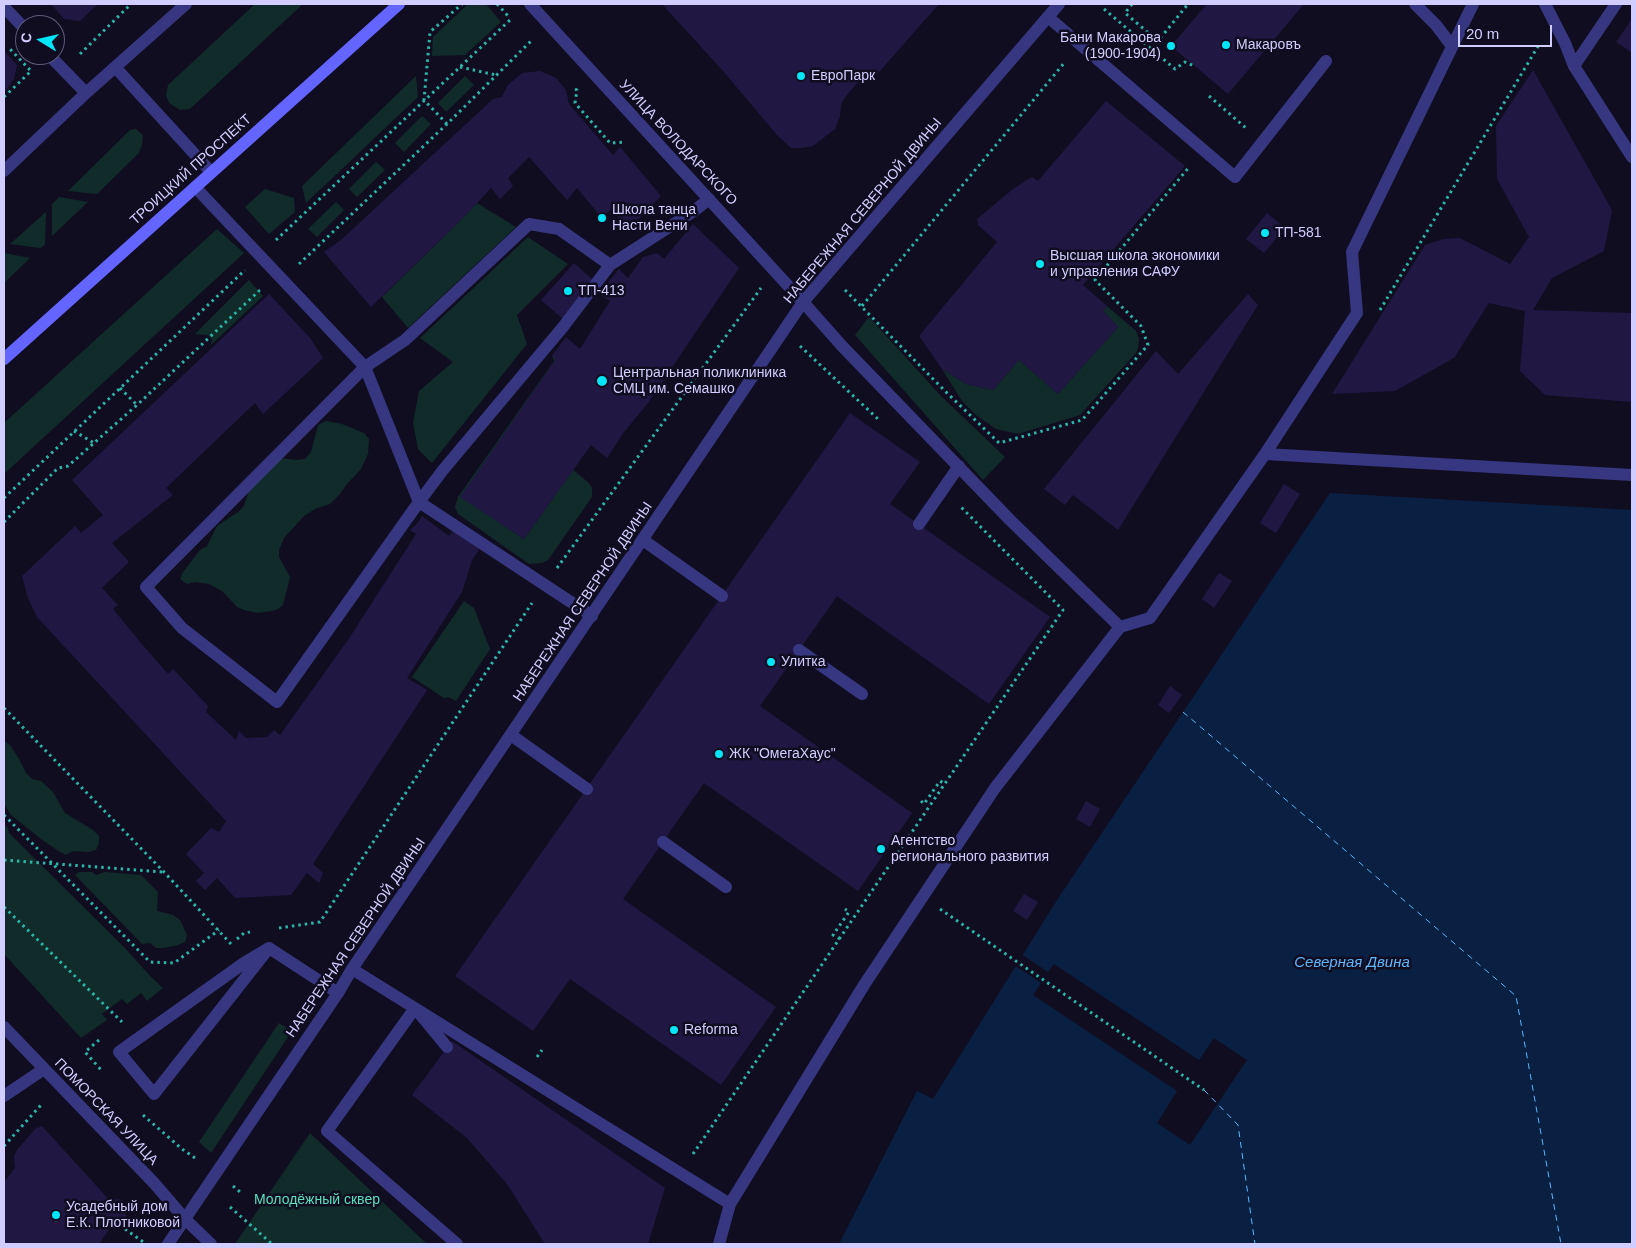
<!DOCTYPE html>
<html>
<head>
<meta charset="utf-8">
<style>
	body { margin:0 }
	#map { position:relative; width:1636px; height:1248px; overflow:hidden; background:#100d21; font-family:Helvetica,sans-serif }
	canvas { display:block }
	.frame { position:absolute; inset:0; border:5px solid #d1cdff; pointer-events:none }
	.north { position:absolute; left:15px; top:15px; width:50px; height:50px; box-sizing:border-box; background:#100d21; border:1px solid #5d5a7a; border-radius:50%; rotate:279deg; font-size:14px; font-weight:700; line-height:20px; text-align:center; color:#d1cdff }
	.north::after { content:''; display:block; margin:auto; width:18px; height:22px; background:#00e6f8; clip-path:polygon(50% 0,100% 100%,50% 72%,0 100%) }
	.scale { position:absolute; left:1458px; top:25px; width:94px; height:22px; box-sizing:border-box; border:2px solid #d1cdff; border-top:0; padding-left:6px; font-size:15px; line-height:18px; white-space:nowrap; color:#d1cdff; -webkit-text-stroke:4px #100d21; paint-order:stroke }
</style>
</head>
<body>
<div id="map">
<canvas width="1636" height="1248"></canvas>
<div class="frame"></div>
<div class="north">С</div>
<div class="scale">20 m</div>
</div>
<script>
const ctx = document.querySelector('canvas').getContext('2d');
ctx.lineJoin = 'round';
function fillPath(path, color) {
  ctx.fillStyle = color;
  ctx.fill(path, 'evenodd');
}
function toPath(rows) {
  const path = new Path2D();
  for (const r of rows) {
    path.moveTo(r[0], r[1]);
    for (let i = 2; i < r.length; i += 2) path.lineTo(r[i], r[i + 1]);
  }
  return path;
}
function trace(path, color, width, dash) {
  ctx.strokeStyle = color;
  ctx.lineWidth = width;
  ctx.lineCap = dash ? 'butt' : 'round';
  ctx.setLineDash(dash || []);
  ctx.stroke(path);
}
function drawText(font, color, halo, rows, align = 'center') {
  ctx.font = font + ' Helvetica,sans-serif';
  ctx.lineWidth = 5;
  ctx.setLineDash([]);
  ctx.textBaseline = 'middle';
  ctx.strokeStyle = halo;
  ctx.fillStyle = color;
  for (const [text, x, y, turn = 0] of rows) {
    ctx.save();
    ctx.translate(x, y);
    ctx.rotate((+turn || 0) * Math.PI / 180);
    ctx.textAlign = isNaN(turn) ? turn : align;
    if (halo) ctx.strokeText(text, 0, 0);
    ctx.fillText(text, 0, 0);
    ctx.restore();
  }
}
const green = toPath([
	[255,4,303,4,190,109,180,110,169,103,166,95,168,85],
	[468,4,486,4,501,22,465,55,432,56,433,37],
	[416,76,418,97,306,203,302,186],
	[465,76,474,85,446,112,438,103],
	[422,116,431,124,404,152,395,143],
	[136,129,143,135,142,145,139,153,97,194,68,191,130,130],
	[376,162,385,170,357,197,349,189],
	[265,189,294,198,295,212,269,234,245,207],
	[59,197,88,202,52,236,52,204],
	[336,202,344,210,317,237,308,229],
	[477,203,516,227,408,328,382,297,463,218],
	[46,212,45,245,40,248,10,244],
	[217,229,244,253,4,474,4,423],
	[528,237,568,264,517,315,527,344,432,463,418,449,413,423,419,391,453,362,420,338],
	[4,253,30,258,4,283],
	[249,280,263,296,211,345,212,340,208,335,195,334],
	[1107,306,1136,331,1139,339,1138,348,1136,353,1080,415,1018,434,996,429,976,415,962,401,942,369,966,384,993,390,1019,360,1058,394,1118,327,1103,311],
	[869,317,941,396,1005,457,983,480,855,335],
	[552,356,556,359,461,497,524,539,573,470,588,482,592,488,592,497,548,560,542,563,529,564,458,514,455,507,458,497,554,361],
	[326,421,342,424,364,433,369,439,368,454,361,469,347,484,339,495,330,504,315,509,304,516,284,538,279,550,279,557,290,577,283,605,278,609,271,611,258,613,244,610,237,607,222,591,209,584,195,582,187,584,180,579,183,572,200,550,207,546,217,526,238,512,244,506,252,481,280,458,297,460,305,459,311,452,318,425],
	[464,601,474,608,490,649,456,701,448,697,444,698,412,677],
	[4,741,10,745,19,759,26,773,32,779,41,781,53,792,65,813,93,830,99,836,99,843,96,850,89,852,73,851,66,855,60,852,41,839,11,815,4,804],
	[4,824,8,828,9,833,124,947,150,976,163,988,147,1001,141,993,127,1004,122,999,102,1014,107,1020,81,1038,4,954],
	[79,872,92,872,96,875,105,872,141,875,158,892,157,911,173,915,180,920,187,935,185,942,178,945,164,948,156,948,150,943,142,944,75,875],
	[279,1023,292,1031,211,1153,199,1142],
	[310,1133,427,1244,235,1244]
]);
const water = toPath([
	[1330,493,1632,510,1632,1244,839,1244,917,1091,933,1099,1057,900]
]);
const pier = toPath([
	[1021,954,1048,972,1054,964,1199,1060,1214,1038,1247,1060,1190,1145,1157,1123,1177,1091,1033,995,1041,983,1014,965]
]);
const ferry = toPath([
	[1183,712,1516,996,1561,1244],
	[1204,1090,1238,1125,1255,1244]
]);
const building = toPath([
	[51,4,98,4,80,21,64,19],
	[662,4,939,4,872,80,857,83,847,95,841,104,840,116,835,129,813,146,802,148,791,148,777,135,723,71],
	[1207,4,1304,4,1228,94,1171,46],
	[1632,19,1632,53,1616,42],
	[4,51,17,65,14,79,4,93],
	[1533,70,1612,210,1604,251,1552,278,1533,310,1632,313,1632,402,1545,395,1520,371,1525,311,1489,303,1454,358,1395,391,1332,394,1425,245,1444,239,1460,238,1510,264,1529,237,1497,179,1496,126],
	[540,71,556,78,566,90,569,104,613,155,620,147,661,196,628,230,611,209,602,218,577,188,567,200,529,157,508,178,513,186,500,199,491,188,463,218,371,307,324,252,341,240,493,99,502,97,508,85,522,73],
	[1106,101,1185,166,1083,285,1107,306,1103,311,1118,327,1058,394,1019,360,993,390,966,384,942,369,919,336,997,242,978,225,977,219,1013,189,1032,177,1038,181],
	[1267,213,1285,228,1264,253,1246,239],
	[693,224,739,268,648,403,624,432,607,458,591,445,524,539,460,497,556,359,552,356,566,337,580,349,610,301,602,296,609,281,619,269,628,278,643,257,657,253,664,259],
	[574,263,595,282,563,319,541,300],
	[269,294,310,338,323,358,263,414,255,403,166,488,173,495,112,543,129,562,102,588,118,605,113,609,141,643,168,674,173,669,208,706,206,712,236,740,239,731,246,738,267,737,274,730,280,735,350,637,416,534,410,530,417,524,422,516,449,536,453,531,480,548,472,560,462,592,407,678,427,690,313,864,323,873,319,883,307,873,291,895,235,898,217,878,205,890,196,881,204,873,186,854,211,828,219,832,226,821,37,617,28,598,22,576,75,526,81,533,103,515,72,480],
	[1248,294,1258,305,1118,530,1073,495,1065,505,1044,489,1156,351,1178,374],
	[850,413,920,462,890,504,1050,617,989,704,837,596,760,706,912,813,858,891,704,783,623,899,776,1007,721,1085,570,979,533,1031,455,976],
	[1284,484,1300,494,1276,533,1260,523],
	[1219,573,1232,581,1214,608,1202,599],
	[1170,686,1182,695,1169,713,1158,705],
	[1086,801,1100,809,1090,827,1076,819],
	[1024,894,1038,902,1027,920,1013,911],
	[452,1041,665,1188,648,1244,545,1244,507,1184,467,1138,412,1095],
	[42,1126,112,1203,116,1199,122,1200,127,1219,123,1222,115,1221,99,1244,4,1244,4,1182,15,1168,14,1157,17,1150,35,1129]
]);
const path = toPath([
	[497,4,510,18],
	[1132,4,1125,13,1158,41,1188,4],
	[1104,9,1175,69,1185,62,1194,66],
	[80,54,131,4],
	[460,67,496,75],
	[575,89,577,90,575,103,610,143,626,142],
	[1209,96,1246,128],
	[4,97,31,71,9,48],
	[447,124,424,100,430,32,462,4],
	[276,240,511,19],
	[299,264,447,124,531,41],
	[845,290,945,391,999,443,1082,420,1148,345,1141,326,1095,280,1190,166],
	[862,306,1065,62],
	[1380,310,1540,43],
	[800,346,878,419],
	[120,388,137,405],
	[74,431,94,443],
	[4,498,245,270],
	[4,522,58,468,68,466,137,405,259,291,257,289],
	[557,568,761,288],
	[4,708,164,872,231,944],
	[921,801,924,804,940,781,945,784],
	[4,815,150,962,174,963,219,930],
	[4,860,163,872],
	[4,907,122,1022],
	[940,909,1204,1090],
	[279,928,320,922,532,603],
	[237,939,244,933,250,932],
	[840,939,833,935,849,912,845,909],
	[99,1040,85,1052,103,1072],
	[537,1057,542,1050],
	[143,1115,182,1149,198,1160],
	[4,1146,41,1105],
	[693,1154,1063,610,959,505],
	[233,1186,240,1192],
	[230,1207,272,1244],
	[125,1229,146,1244]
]);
const service = toPath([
	[1415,4,1436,25,1452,46],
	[1545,4,1565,43,1574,66,1632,157],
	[4,7,25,29],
	[1048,17,1235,177,1326,61],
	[49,55,86,93],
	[1574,66,1616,4],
	[115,67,211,172],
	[4,171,86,93,186,4],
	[195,187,365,367,419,502,592,616],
	[610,265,559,229,529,224,405,340,365,367,146,587,182,628,277,702,419,502,443,470,563,327,610,265,694,211,709,199],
	[803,302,842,346,1010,520,1120,627],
	[1265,454,1357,313,1352,252,1473,4],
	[919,524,959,466],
	[643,540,722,596],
	[799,650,862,694],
	[511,735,587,789],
	[663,842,726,887],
	[269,948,154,1094,119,1052,244,963,269,948,338,993],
	[352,969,730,1204],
	[447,1047,415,1008,327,1131,457,1244],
	[4,1096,44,1069],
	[185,1219,211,1244],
	[719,1244,730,1204,864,985,995,788,1120,627,1150,618,1265,454,1632,475]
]);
const minor = toPath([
	[530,4,803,302],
	[4,1027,154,1183,185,1219]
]);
const tertiary = toPath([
	[168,1244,338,993,352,969,803,302,1059,4]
]);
const secondary = toPath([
	[4,359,399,4]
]);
const markers = [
	[1226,45,5,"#00e6f8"],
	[1171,46,5,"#00e6f8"],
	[801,76,5,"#00e6f8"],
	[602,218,5,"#00e6f8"],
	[1265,233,5,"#00e6f8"],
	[1040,264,5,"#00e6f8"],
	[568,291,5,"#00e6f8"],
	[602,381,6,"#00e6f8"],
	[771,662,5,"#00e6f8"],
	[719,754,5,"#00e6f8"],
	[881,849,5,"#00e6f8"],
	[674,1030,5,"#00e6f8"],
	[56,1215,5,"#00e6f8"]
];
const poiNames = [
	["Бани Макарова",1161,38,"right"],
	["(1900-1904)",1161,54,"right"],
	["Макаровъ",1236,45],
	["ЕвроПарк",811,76],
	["Школа танца",612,210],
	["Насти Вени",612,226],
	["ТП-581",1275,233],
	["Высшая школа экономики",1050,256],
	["и управления САФУ",1050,272],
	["ТП-413",578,291],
	["Центральная поликлиника",613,373],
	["СМЦ им. Семашко",613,389],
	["Улитка",781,662],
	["ЖК \"ОмегаХаус\"",729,754],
	["Агентство",891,841],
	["регионального развития",891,857],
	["Reforma",684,1030],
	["Усадебный дом",66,1207],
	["Е.К. Плотниковой",66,1223]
];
const streetNames = [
	["УЛИЦА ВОЛОДАРСКОГО",678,143,47],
	["ТРОИЦКИЙ ПРОСПЕКТ",191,170,-42],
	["НАБЕРЕЖНАЯ СЕВЕРНОЙ ДВИНЫ",863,211,-50],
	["НАБЕРЕЖНАЯ СЕВЕРНОЙ ДВИНЫ",583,602,-56],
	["НАБЕРЕЖНАЯ СЕВЕРНОЙ ДВИНЫ",356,938,-56],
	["ПОМОРСКАЯ УЛИЦА",106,1112,46]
];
const parkNames = [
	["Молодёжный сквер",317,1200]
];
const waterNames = [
	["Северная Двина",1352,963]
];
fillPath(green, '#102b2a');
fillPath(water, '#0a2043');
fillPath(pier, '#100d21');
trace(ferry, '#5bb7ff', 1, [6, 5]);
fillPath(building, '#201843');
trace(path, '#2bb5a9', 3, [2.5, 4]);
trace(service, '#373781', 12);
trace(minor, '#373781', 12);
trace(tertiary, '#373781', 12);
trace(secondary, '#6464ff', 12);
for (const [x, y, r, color] of markers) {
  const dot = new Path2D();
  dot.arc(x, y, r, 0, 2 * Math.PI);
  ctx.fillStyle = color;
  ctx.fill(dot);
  trace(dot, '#100d21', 2);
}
drawText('14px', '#d1cdff', '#100d21', poiNames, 'left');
drawText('14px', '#d1cdff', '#100d21', streetNames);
drawText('14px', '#57e1bb', '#100d21', parkNames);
drawText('italic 15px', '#5bb7ff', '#100d21', waterNames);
</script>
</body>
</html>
